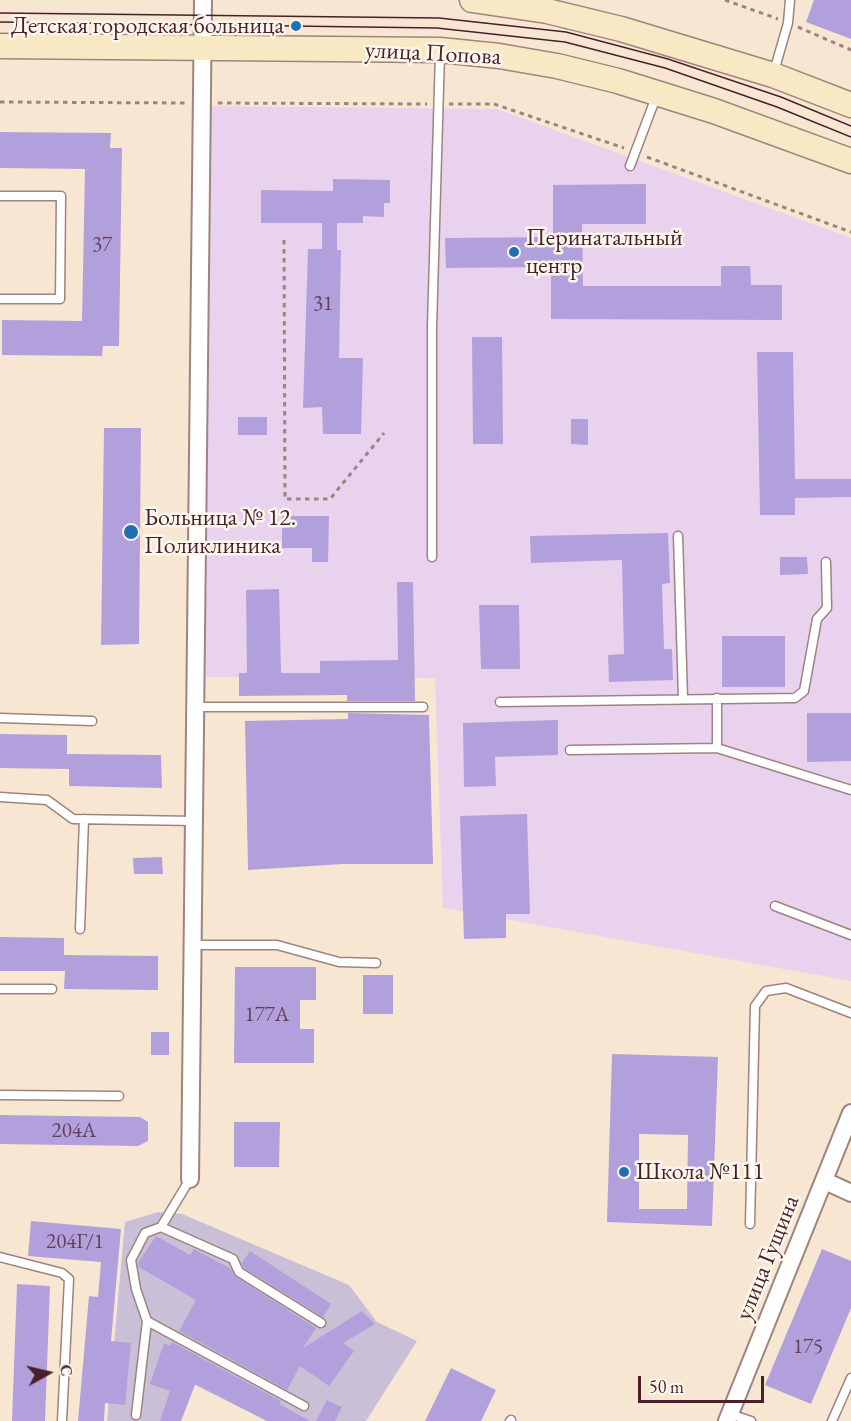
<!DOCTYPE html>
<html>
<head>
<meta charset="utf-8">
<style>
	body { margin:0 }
	#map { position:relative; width:851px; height:1421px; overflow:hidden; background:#f7e7d2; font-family:"EB Garamond",serif }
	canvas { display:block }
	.north { position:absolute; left:18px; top:1343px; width:60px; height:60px; -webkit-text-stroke:4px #fbf7ec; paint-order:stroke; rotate:82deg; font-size:16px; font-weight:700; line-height:24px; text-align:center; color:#4a1f2b }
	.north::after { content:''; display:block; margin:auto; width:21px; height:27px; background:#4a1f2b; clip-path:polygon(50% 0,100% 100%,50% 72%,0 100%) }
	.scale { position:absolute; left:638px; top:1376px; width:126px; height:27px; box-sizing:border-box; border:3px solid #4a1f2b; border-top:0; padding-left:8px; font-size:18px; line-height:21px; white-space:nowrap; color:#4a1f2b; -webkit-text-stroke:4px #fbf7ec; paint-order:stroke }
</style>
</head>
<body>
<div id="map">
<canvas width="851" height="1421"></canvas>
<div class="north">С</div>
<div class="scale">50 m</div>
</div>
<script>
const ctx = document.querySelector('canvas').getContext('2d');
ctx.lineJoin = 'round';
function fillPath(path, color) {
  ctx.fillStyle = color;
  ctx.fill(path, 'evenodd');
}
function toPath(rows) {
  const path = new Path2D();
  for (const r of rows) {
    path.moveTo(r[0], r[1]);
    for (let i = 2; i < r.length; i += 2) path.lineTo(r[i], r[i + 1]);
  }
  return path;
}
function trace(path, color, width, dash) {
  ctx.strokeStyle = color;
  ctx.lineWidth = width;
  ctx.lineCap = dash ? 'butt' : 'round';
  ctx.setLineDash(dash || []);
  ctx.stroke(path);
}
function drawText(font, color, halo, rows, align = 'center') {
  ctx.font = font + ' "EB Garamond",serif';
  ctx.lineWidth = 5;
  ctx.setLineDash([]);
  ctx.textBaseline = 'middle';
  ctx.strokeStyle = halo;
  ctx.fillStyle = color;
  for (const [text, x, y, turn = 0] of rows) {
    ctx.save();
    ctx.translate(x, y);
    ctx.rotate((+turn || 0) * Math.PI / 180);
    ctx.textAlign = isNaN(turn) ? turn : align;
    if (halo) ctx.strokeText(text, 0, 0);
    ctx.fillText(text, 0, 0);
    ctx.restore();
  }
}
const built = toPath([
	[209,106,497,109,851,238,851,981,443,908,435,678,206,677]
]);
const industrial = toPath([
	[158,1212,182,1214,349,1285,377,1322,417,1341,366,1421,267,1421,195,1385,181,1421,107,1421,125,1222]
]);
const building = toPath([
	[814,0,851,0,851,39,806,22],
	[0,132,111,133,110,148,122,148,119,346,103,346,102,356,2,355,2,320,82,321,85,169,0,168],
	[333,179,390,180,390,203,384,203,384,217,363,216,363,223,337,223,337,250,341,250,339,358,363,358,361,434,323,434,322,407,303,408,308,249,322,249,322,223,261,223,261,190,333,191],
	[646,184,646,224,582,224,583,286,721,286,721,266,750,266,751,285,782,285,782,320,551,319,551,267,446,268,445,238,553,237,553,185],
	[472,337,502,337,503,444,473,444],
	[757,352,793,352,795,479,851,479,851,497,795,498,795,515,760,515],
	[238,417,267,417,267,435,238,435],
	[571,419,588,419,588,445,571,444],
	[104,428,141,428,139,644,101,645],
	[282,516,329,516,328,562,312,562,312,548,282,548],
	[668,533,670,583,662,584,664,649,672,649,673,680,609,682,608,655,624,654,622,560,531,563,530,536],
	[780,557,807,557,808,574,780,575],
	[397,582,413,582,415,701,347,701,347,695,239,696,239,673,247,673,246,590,279,589,281,673,320,673,320,661,398,660],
	[479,605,519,605,520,669,481,669],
	[722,636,785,636,785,687,722,687],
	[348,713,429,715,433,864,343,864,248,870,245,721,348,719],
	[807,713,851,713,851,761,807,762],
	[558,720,558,755,495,757,496,786,464,787,463,723],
	[0,734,67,735,67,754,161,755,162,788,69,786,69,769,0,768],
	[527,814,530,914,506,914,506,938,464,939,460,816],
	[162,857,163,874,134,874,133,858],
	[0,937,64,938,64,955,158,956,158,990,64,989,65,971,0,971],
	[235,967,316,967,316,1000,300,1000,300,1029,314,1029,314,1063,234,1063],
	[363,975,393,975,393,1014,363,1014],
	[151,1032,169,1032,169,1055,151,1055],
	[612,1054,718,1057,712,1226,607,1222],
	[639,1134,688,1135,687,1209,639,1209],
	[0,1115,140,1117,148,1122,148,1141,138,1146,0,1144],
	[234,1122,280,1122,279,1167,234,1167],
	[31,1221,121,1229,111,1341,131,1343,125,1405,105,1403,104,1421,78,1421,89,1296,98,1297,101,1262,28,1256],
	[156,1236,190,1255,194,1249,231,1269,236,1277,316,1328,303,1348,362,1311,375,1324,343,1343,354,1351,329,1386,300,1366,287,1390,179,1331,196,1300,139,1267,138,1263],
	[822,1249,851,1261,851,1308,811,1404,765,1385],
	[250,1251,331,1304,323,1317,244,1268,242,1263],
	[17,1284,50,1286,45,1421,12,1421],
	[172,1342,281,1401,279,1404,310,1421,267,1421,195,1384,181,1421,160,1421,170,1391,150,1384,164,1343,170,1346],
	[451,1368,496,1390,481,1421,425,1421],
	[327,1400,342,1407,335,1421,316,1421]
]);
const path = toPath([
	[725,0,778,19],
	[798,27,851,50],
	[0,102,187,103],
	[218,103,427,104],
	[449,104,494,104,624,148],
	[647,157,851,232],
	[284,240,285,499,330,499,384,433]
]);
const lane = toPath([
	[773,75,788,23,790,0],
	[630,166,656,97],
	[0,196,61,196,60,299,0,299],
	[678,536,683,698],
	[432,557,432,327,440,53],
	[717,698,717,748],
	[500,702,795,698,804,691,817,619,827,608,826,562],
	[197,707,423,707],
	[0,718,92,721],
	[570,750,717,748,851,790],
	[0,797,47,800,73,819,195,821],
	[775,906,851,935],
	[80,929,84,819],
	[192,945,277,945,339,962,376,963],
	[0,989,52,989],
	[0,1095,119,1096],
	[750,1224,755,1006,766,991,786,988,851,1013],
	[161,1227,233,1259,239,1272,321,1323],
	[0,1257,62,1273,69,1279,62,1421],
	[147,1321,304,1406],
	[730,1414,751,1421],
	[136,1415,147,1321,136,1289,131,1260,145,1233,161,1227,190,1179],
	[510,1421,511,1420],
	[832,1421,851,1378]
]);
const street = toPath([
	[190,1179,203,0],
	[825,1181,851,1193],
	[727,1421,851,1113]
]);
const secondary = toPath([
	[472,0,547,11,621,29,773,75,851,105],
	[0,46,440,50,499,56,557,66,618,81,714,111,851,161]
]);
const tram = toPath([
	[0,13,439,18,566,32,668,59,781,97,851,126],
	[0,22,437,28,565,42,665,68,777,107,851,137]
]);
const markers = [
	[296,26,6,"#1f6fb2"],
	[514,252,6,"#1f6fb2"],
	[131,532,8,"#1f6fb2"],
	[624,1172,6,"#1f6fb2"]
];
const numberNames = [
	["37",102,245],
	["31",323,304],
	["177А",267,1015],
	["204А",74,1131],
	["204Г/1",75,1242],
	["175",808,1347]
];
const poiNames = [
	["Детская городская больница",284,26,"right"],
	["Перинатальный",526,238],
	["центр",526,266],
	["Больница № 12.",144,518],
	["Поликлиника",144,546],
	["Школа №111",636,1172]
];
const streetNames = [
	["улица Попова",433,54,3],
	["улица Гущина",768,1258,-68]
];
fillPath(built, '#e9d2ed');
fillPath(industrial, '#c9bfd7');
fillPath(building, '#b2a0dc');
trace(lane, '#a0837e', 11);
trace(street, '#a0837e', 20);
trace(secondary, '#a0837e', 27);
trace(path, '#a0837e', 3, [4.5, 4.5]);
trace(lane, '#fff', 8);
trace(street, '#fff', 16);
trace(secondary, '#f6e9c3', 24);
trace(tram, '#4a1f2b', 1.5);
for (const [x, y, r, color] of markers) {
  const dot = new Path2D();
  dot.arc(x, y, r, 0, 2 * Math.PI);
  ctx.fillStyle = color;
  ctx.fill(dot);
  trace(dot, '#fbf7ec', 2);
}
drawText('21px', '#643f57', null, numberNames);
drawText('24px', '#4a1f2b', '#fbf7ec', poiNames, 'left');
drawText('24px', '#4a1f2b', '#fbf7ec', streetNames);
</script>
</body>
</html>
